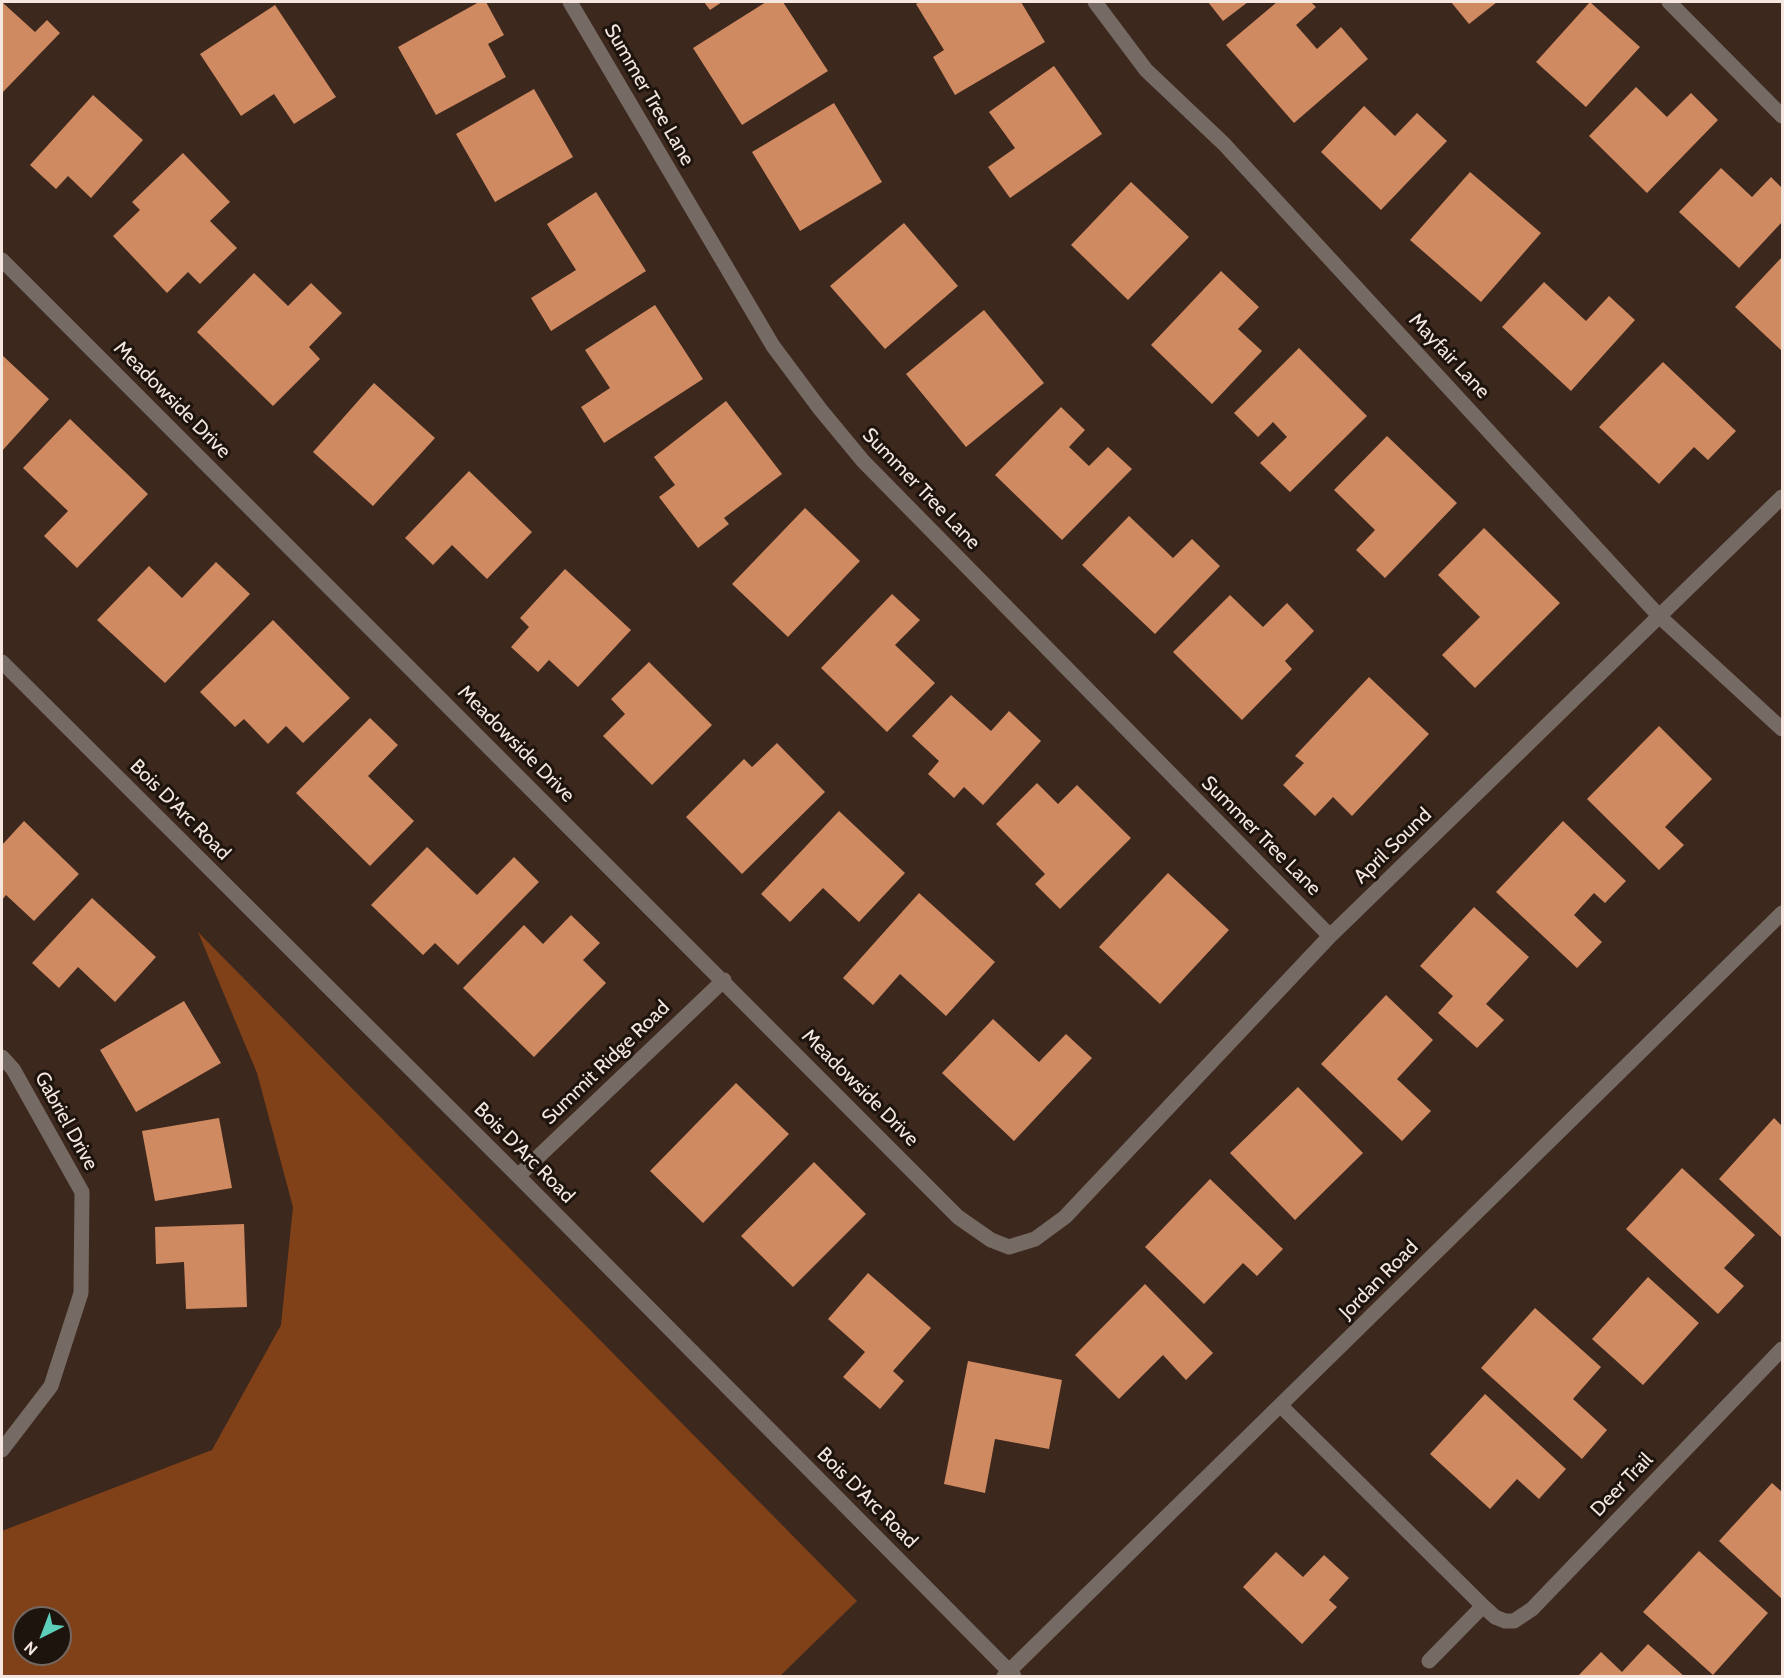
<!DOCTYPE html>
<html>
<head>
<meta charset="utf-8">
<style>
	body { margin:0 }
	#map { position:relative; width:1784px; height:1678px; overflow:hidden; background:#3d281d; font-family:Cabin,sans-serif }
	canvas { display:block }
	.frame { position:absolute; inset:0; border:3px solid #f5e7df; pointer-events:none }
	.north { position:absolute; left:12px; top:1606px; width:60px; height:60px; box-sizing:border-box; background:#1d140e; border:2px solid #736862; border-radius:50%; rotate:222deg; font-size:16px; font-weight:700; line-height:24px; text-align:center; color:#f5e7df }
	.north::after { content:''; display:block; margin:auto; width:21px; height:27px; background:#5dceb9; clip-path:polygon(50% 0,100% 100%,50% 72%,0 100%) }
</style>
</head>
<body>
<div id="map">
<canvas width="1784" height="1678"></canvas>
<div class="frame"></div>
<div class="north">N</div>
</div>
<script>
const ctx = document.querySelector('canvas').getContext('2d');
ctx.lineJoin = 'round';
function fillPath(path, color) {
  ctx.fillStyle = color;
  ctx.fill(path, 'evenodd');
}
function toPath(rows) {
  const path = new Path2D();
  for (const r of rows) {
    path.moveTo(r[0], r[1]);
    for (let i = 2; i < r.length; i += 2) path.lineTo(r[i], r[i + 1]);
  }
  return path;
}
function trace(path, color, width, dash) {
  ctx.strokeStyle = color;
  ctx.lineWidth = width;
  ctx.lineCap = dash ? 'butt' : 'round';
  ctx.setLineDash(dash || []);
  ctx.stroke(path);
}
function drawText(font, color, halo, rows, align = 'center') {
  ctx.font = font + ' Cabin,sans-serif';
  ctx.lineWidth = 6;
  ctx.setLineDash([]);
  ctx.textBaseline = 'middle';
  ctx.strokeStyle = halo;
  ctx.fillStyle = color;
  for (const [text, x, y, turn = 0] of rows) {
    ctx.save();
    ctx.translate(x, y);
    ctx.rotate((+turn || 0) * Math.PI / 180);
    ctx.textAlign = isNaN(turn) ? turn : align;
    if (halo) ctx.strokeText(text, 0, 0);
    ctx.fillText(text, 0, 0);
    ctx.restore();
  }
}
const forest = toPath([
	[198,932,857,1601,780,1676,2,1676,2,1531,212,1450,281,1325,293,1207,257,1073],
	[24,1618,60,1618,60,1654,24,1654]
]);
const building = toPath([
	[2,2,35,32,47,20,60,33,3,92],
	[479,2,486,2,504,35,488,44,506,77,436,115,398,47],
	[704,2,722,2,710,10],
	[766,2,783,2,828,71,742,125,693,48],
	[920,2,1021,2,1045,42,955,95,933,57,944,50,916,4],
	[1208,2,1248,2,1223,21],
	[1277,2,1311,2,1316,7,1296,25,1317,49,1341,27,1368,59,1294,123,1226,45],
	[1451,2,1497,2,1469,24],
	[1590,2,1640,47,1586,107,1536,62],
	[275,5,336,97,294,124,274,94,241,116,200,54],
	[1054,66,1102,134,1010,198,988,167,1015,148,989,112],
	[1636,87,1667,117,1691,93,1718,120,1647,193,1589,136],
	[534,89,573,157,495,202,456,134],
	[93,95,143,140,91,198,68,176,56,189,30,165],
	[834,103,882,182,800,231,752,152],
	[1364,106,1395,136,1417,113,1447,141,1381,210,1321,152],
	[183,153,230,202,210,221,237,248,200,284,188,272,167,293,113,236,140,210,132,202],
	[1721,168,1752,197,1771,177,1782,188,1782,222,1739,268,1679,212],
	[1470,172,1541,233,1481,302,1410,240],
	[1131,182,1189,237,1128,300,1071,245],
	[596,192,646,271,551,331,531,298,576,270,547,224],
	[904,223,958,286,885,349,830,286],
	[1782,257,1782,351,1735,307],
	[1221,271,1259,307,1238,329,1262,351,1212,404,1151,345],
	[254,273,288,306,311,283,342,313,309,347,320,359,273,406,197,332],
	[1544,282,1586,321,1609,296,1635,320,1571,391,1502,327],
	[655,305,703,379,604,443,581,407,610,388,585,350],
	[984,310,1044,383,966,447,906,374],
	[1299,348,1367,416,1290,492,1260,463,1287,437,1273,422,1258,437,1234,413],
	[2,355,49,399,2,451],
	[1663,362,1736,431,1708,460,1694,447,1659,484,1599,427],
	[374,383,435,438,373,506,313,452],
	[726,401,782,474,724,518,729,524,698,548,659,497,675,485,654,457],
	[1061,407,1085,430,1069,447,1089,466,1108,447,1132,469,1062,540,995,475],
	[70,419,148,494,77,568,44,536,68,511,23,468],
	[1387,436,1457,503,1385,578,1356,550,1375,530,1334,490],
	[469,471,532,532,487,579,452,545,433,565,405,538],
	[805,508,860,561,788,637,732,584],
	[1129,516,1173,558,1192,539,1220,566,1155,634,1082,565],
	[1484,528,1560,603,1475,688,1442,655,1480,617,1438,575],
	[216,562,250,594,165,683,97,620,149,566,182,598],
	[565,569,631,630,578,687,549,660,538,672,511,647,529,627,520,618],
	[892,594,920,620,895,645,935,683,887,732,821,668],
	[1230,595,1263,627,1287,603,1314,631,1285,661,1292,669,1242,720,1173,652],
	[273,620,350,698,303,743,286,726,268,744,244,719,235,727,200,692],
	[649,662,712,725,652,785,603,736,625,714,611,699],
	[1369,677,1429,734,1352,816,1333,797,1315,816,1283,785,1304,763,1295,756],
	[951,695,991,731,1009,711,1041,741,983,805,964,787,954,798,928,774,939,761,912,736],
	[370,718,398,745,368,776,414,821,370,866,296,793],
	[1659,726,1712,779,1665,827,1684,845,1659,870,1587,799],
	[777,743,825,792,742,874,686,817,744,759,752,767],
	[1037,783,1058,804,1077,785,1131,838,1060,909,1035,884,1045,874,996,824],
	[839,811,905,873,859,922,823,888,790,922,761,894],
	[24,821,79,874,34,921,6,895,2,900,2,845],
	[1563,821,1626,881,1605,903,1594,893,1574,915,1602,942,1577,968,1496,892],
	[427,847,477,895,514,857,539,882,458,965,435,943,423,955,371,905],
	[1168,873,1229,930,1160,1004,1099,947],
	[919,893,995,962,946,1016,900,974,873,1005,843,978],
	[92,898,156,957,115,1002,78,967,59,988,32,963],
	[1474,907,1529,957,1486,1004,1504,1020,1477,1048,1438,1013,1453,996,1420,966],
	[571,915,600,943,583,960,606,983,534,1057,463,988,524,925,543,944],
	[1386,995,1433,1040,1397,1079,1431,1111,1402,1141,1321,1064],
	[184,1001,221,1063,136,1112,100,1050],
	[993,1019,1039,1062,1066,1034,1092,1058,1014,1141,942,1073],
	[736,1083,789,1134,703,1223,650,1171],
	[1298,1087,1363,1153,1295,1220,1230,1153],
	[219,1118,232,1188,155,1201,142,1131],
	[1774,1118,1782,1126,1782,1238,1719,1179],
	[814,1162,866,1214,793,1287,741,1236],
	[1682,1168,1755,1235,1724,1268,1744,1286,1718,1314,1626,1229],
	[1210,1179,1283,1249,1257,1276,1243,1263,1204,1304,1145,1247],
	[244,1224,247,1307,186,1309,184,1262,156,1264,155,1227],
	[868,1273,931,1328,893,1371,904,1381,880,1409,843,1377,865,1352,828,1319],
	[1648,1277,1699,1323,1643,1385,1592,1339],
	[1145,1284,1213,1353,1186,1380,1163,1355,1119,1399,1075,1355],
	[1535,1308,1601,1367,1573,1399,1607,1430,1582,1459,1481,1368],
	[968,1361,1062,1380,1049,1449,995,1439,985,1493,944,1484],
	[1485,1394,1566,1469,1539,1499,1517,1479,1490,1509,1430,1454],
	[1772,1483,1782,1492,1782,1599,1719,1541],
	[1699,1551,1768,1613,1713,1675,1643,1612],
	[1276,1552,1303,1577,1324,1555,1349,1578,1329,1600,1337,1607,1302,1644,1243,1587],
	[1648,1644,1684,1676,1578,1676,1601,1652,1622,1672]
]);
const minor = toPath([
	[570,2,773,346,820,409,863,461,1330,936],
	[1095,2,1146,70,1224,144,1659,616,1782,729],
	[1669,2,1782,116],
	[2,260,958,1217,991,1240,1009,1247,1035,1239,1065,1217,1330,936,1782,497],
	[2,662,518,1176,1014,1676],
	[2,1057,13,1069,82,1192,81,1293,51,1386,2,1450],
	[518,1176,724,980],
	[1281,1406,1483,1606,1495,1617,1505,1621,1514,1621,1532,1609,1782,1349],
	[1429,1661,1483,1606],
	[1004,1676,1782,913]
]);
const streetNames = [
	["Summer Tree Lane",649,95,60],
	["Mayfair Lane",1449,356,47],
	["Meadowside Drive",172,400,45],
	["Summer Tree Lane",921,489,46],
	["Meadowside Drive",516,744,45],
	["Bois D'Arc Road",180,810,45],
	["Summer Tree Lane",1261,836,45],
	["April Sound",1393,846,-44],
	["Summit Ridge Road",606,1063,-44],
	["Meadowside Drive",860,1088,45],
	["Gabriel Drive",66,1121,61],
	["Bois D'Arc Road",524,1153,45],
	["Jordan Road",1379,1280,-45],
	["Deer Trail",1622,1485,-46],
	["Bois D'Arc Road",867,1498,45]
];
fillPath(forest, '#804118');
fillPath(building, '#d08a62');
trace(minor, '#756a64', 15);
drawText('20px', '#f5e7df', '#1d140e', streetNames);
</script>
</body>
</html>
